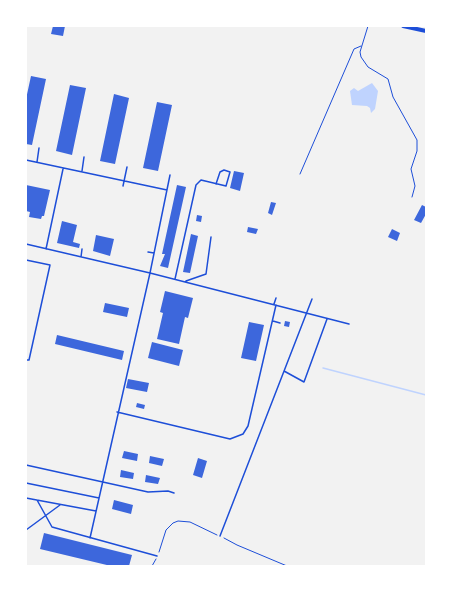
<!DOCTYPE html>
<html>
<head>
<meta charset="utf-8">
<style>
	body { margin:0 }
	#map { position:relative; width:452px; height:592px; overflow:hidden; background:#f2f2f2; font-family:Poppins,sans-serif }
	canvas { display:block }
	.frame { position:absolute; inset:0; border:27px solid #fff; pointer-events:none }
</style>
</head>
<body>
<div id="map">
<canvas width="452" height="592"></canvas>
<div class="frame"></div>
</div>
<script>
const ctx = document.querySelector('canvas').getContext('2d');
ctx.lineJoin = 'round';
function fillPath(path, color) {
  ctx.fillStyle = color;
  ctx.fill(path, 'evenodd');
}
function toPath(rows) {
  const path = new Path2D();
  for (const r of rows) {
    path.moveTo(r[0], r[1]);
    for (let i = 2; i < r.length; i += 2) path.lineTo(r[i], r[i + 1]);
  }
  return path;
}
function trace(path, color, width, dash) {
  ctx.strokeStyle = color;
  ctx.lineWidth = width;
  ctx.lineCap = dash ? 'butt' : 'round';
  ctx.setLineDash(dash || []);
  ctx.stroke(path);
}
const water = toPath([
	[372,83,378,91,375,109,371,113,370,108,367,106,352,105,350,91,354,88,358,91]
]);
const stream = toPath([
	[323,368,426,395]
]);
const building = toPath([
	[53,26,65,26,63,36,51,34],
	[31,76,46,79,32,145,26,144,26,99],
	[70,85,86,88,72,155,56,151],
	[114,94,129,98,115,164,100,161],
	[157,102,172,105,158,171,143,168],
	[234,171,244,173,240,191,230,188],
	[26,185,50,190,44,216,42,216,41,219,29,217,30,212,26,211],
	[177,185,186,187,168,268,160,266,165,254,162,254],
	[271,202,276,203,272,215,268,213],
	[422,205,426,207,426,214,421,223,414,220],
	[197,215,202,216,201,222,196,221],
	[62,221,77,225,73,242,80,244,79,248,57,243],
	[248,227,258,229,256,234,247,232],
	[392,229,400,233,397,241,388,237],
	[191,234,198,236,190,273,183,272],
	[96,235,114,239,110,256,93,251],
	[165,291,193,298,188,318,185,317,179,344,157,339,163,313,160,312],
	[105,303,129,308,127,317,103,312],
	[285,321,290,322,289,327,284,326],
	[249,322,264,325,256,361,241,358],
	[57,335,124,351,122,360,55,344],
	[152,342,183,350,179,366,148,358],
	[128,379,149,383,147,392,126,388],
	[137,403,145,405,144,409,136,407],
	[124,451,138,454,137,461,122,458],
	[150,456,164,459,162,466,149,463],
	[198,458,207,461,202,478,193,475],
	[121,470,134,473,133,479,120,477],
	[146,475,160,478,158,484,145,482],
	[114,500,133,505,131,514,112,509],
	[44,533,132,555,129,566,111,566,40,549]
]);
const path = toPath([
	[368,26,360,52,361,57,368,67,388,79,393,97,417,140,417,151,411,169,415,186,412,197],
	[300,174,354,49,361,46],
	[224,538,237,545,287,566],
	[159,552,166,530,173,523,178,521,190,522,217,535],
	[152,566,156,559]
]);
const service = toPath([
	[26,160,167,190],
	[37,162,39,148],
	[82,171,84,157],
	[123,186,127,167],
	[26,244,150,273,349,324],
	[46,249,63,169],
	[148,252,154,253],
	[81,257,82,249],
	[26,260,50,265,29,360,26,360],
	[175,279,196,185,201,180,226,186,230,172,224,170,220,172,216,184],
	[186,281,206,274,211,237],
	[274,304,276,298],
	[273,321,280,323],
	[284,371,304,382,327,319],
	[117,412,230,439,243,434,248,426,276,305],
	[26,465,148,492,168,491,174,493],
	[26,483,99,498],
	[26,498,96,511],
	[37,500,52,527,157,556],
	[26,530,60,505],
	[220,536,312,299],
	[90,538,150,273,170,175]
]);
const tertiary = toPath([
	[403,26,426,31]
]);
fillPath(water, '#bfd3fe');
trace(stream, '#bfd3fe', 1.5);
fillPath(building, '#3d67dc');
trace(path, '#1d4ed8', 1);
trace(service, '#1d4ed8', 1.5);
trace(tertiary, '#1d4ed8', 4);
</script>
</body>
</html>
